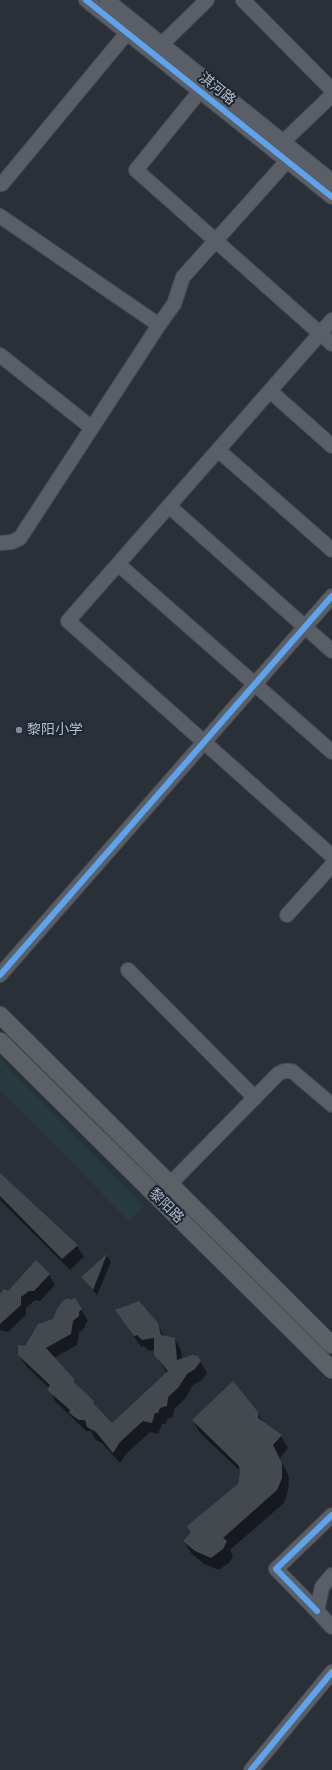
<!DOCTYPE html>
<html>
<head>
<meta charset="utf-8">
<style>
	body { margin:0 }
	canvas { display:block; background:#2a3038 }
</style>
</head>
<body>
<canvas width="332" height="1770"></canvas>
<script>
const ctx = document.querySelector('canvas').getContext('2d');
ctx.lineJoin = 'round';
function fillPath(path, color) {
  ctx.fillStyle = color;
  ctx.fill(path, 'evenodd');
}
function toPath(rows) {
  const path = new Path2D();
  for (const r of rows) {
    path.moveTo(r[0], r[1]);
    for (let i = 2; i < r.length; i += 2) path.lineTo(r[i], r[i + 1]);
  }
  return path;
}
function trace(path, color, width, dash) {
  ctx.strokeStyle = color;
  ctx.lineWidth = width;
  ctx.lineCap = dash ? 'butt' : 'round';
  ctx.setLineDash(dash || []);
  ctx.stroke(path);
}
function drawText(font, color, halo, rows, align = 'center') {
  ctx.font = font + ' "Noto Sans","Noto Sans SC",sans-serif';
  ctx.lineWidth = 4;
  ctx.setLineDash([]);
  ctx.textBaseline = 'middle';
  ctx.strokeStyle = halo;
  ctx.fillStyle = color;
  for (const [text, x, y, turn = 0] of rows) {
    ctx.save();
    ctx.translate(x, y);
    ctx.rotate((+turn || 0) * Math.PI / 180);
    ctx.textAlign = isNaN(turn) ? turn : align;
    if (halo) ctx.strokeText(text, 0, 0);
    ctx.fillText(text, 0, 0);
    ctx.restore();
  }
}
const green = toPath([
	[0,1059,144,1206,129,1221,0,1090]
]);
const shadow = toPath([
	[0,1174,77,1246,84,1257,70,1270,0,1200],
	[107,1256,111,1262,97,1295,82,1278],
	[36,1262,49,1275,55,1285,40,1301,35,1300,26,1308,26,1315,8,1332,0,1330,0,1296,8,1293],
	[75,1299,88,1321,85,1324,85,1327,79,1333,77,1345,54,1358,112,1425,167,1373,155,1355,155,1350,149,1351,144,1346,141,1347,117,1311,157,1323,164,1337,175,1339,181,1350,182,1359,198,1357,207,1373,202,1380,193,1385,185,1399,174,1409,173,1417,167,1419,165,1424,162,1424,158,1434,150,1432,126,1454,120,1463,103,1444,95,1439,91,1431,86,1431,55,1401,49,1388,26,1366,19,1355,70,1301],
	[257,1413,264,1423,281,1436,288,1448,280,1458,289,1477,288,1491,284,1503,230,1550,233,1555,230,1562,219,1570,204,1564,191,1553,184,1541,238,1484,241,1472,200,1433,193,1420]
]);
const building = toPath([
	[0,1173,78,1245,62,1259,0,1196],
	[107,1254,93,1290,81,1277],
	[36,1260,50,1274,34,1291,29,1291,21,1297,21,1305,0,1324,0,1294,4,1289,8,1291],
	[68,1298,70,1300,75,1298,82,1309,79,1312,79,1316,73,1321,71,1334,46,1348,75,1380,73,1381,94,1401,93,1403,112,1423,168,1371,154,1355,154,1338,142,1340,137,1335,134,1336,115,1310,139,1301,158,1323,161,1335,175,1338,177,1360,192,1355,198,1356,201,1361,195,1369,187,1374,178,1388,168,1397,167,1406,160,1408,158,1413,155,1413,152,1423,143,1421,120,1442,113,1453,96,1432,87,1427,85,1420,79,1420,69,1413,70,1410,47,1390,50,1385,18,1355,18,1345,25,1346,38,1324,53,1319,57,1309,63,1301],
	[233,1381,258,1412,258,1418,282,1435,273,1445,282,1463,282,1478,277,1490,223,1538,227,1541,223,1549,211,1558,195,1551,183,1541,191,1533,187,1526,238,1484,240,1473,239,1466,192,1420]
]);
const minor = toPath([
	[86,0,332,197],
	[107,0,332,181],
	[243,0,332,90],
	[162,44,207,0],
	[200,91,136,170,332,344],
	[283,142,332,95],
	[2,184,127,33],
	[0,216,159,325,20,538,12,542,0,543],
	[332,320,68,621,332,856],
	[159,325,174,304,183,277,287,161],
	[0,355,92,428],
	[270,391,332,446],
	[218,450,332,550],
	[169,506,332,651],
	[118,564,332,752],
	[287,915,332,865],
	[128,970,255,1098],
	[0,975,332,596],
	[170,1184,278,1074,284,1071,292,1071,332,1105],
	[332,1575,322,1587,317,1611,332,1627],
	[317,1611,276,1569,332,1515],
	[251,1770,332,1672]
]);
const major = toPath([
	[0,1015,332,1345],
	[0,1041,332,1370]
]);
const cycleway = toPath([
	[86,0,332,197],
	[0,975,332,596],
	[317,1611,276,1569,332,1515],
	[251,1770,332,1672]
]);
const markers = [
	[19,730,4,"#848b96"]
];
const streetNames = [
	["淇河路",217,89,39],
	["黎阳路",166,1206,45]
];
const poiNames = [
	["黎阳小学",27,730]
];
fillPath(green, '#273a3e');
fillPath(shadow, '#0007');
fillPath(building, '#444950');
trace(minor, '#484c53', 16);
trace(major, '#484c55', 18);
trace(minor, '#5a5e66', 14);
trace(major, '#5c6168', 17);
trace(cycleway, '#60a3ed', 6);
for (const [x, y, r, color] of markers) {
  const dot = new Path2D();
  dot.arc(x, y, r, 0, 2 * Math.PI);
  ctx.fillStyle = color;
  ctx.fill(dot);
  trace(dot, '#1d2633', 1.5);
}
drawText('14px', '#b4bcc9', '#1d2633', streetNames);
drawText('14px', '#b4bcc9', '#1d2633', poiNames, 'left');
</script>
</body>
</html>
